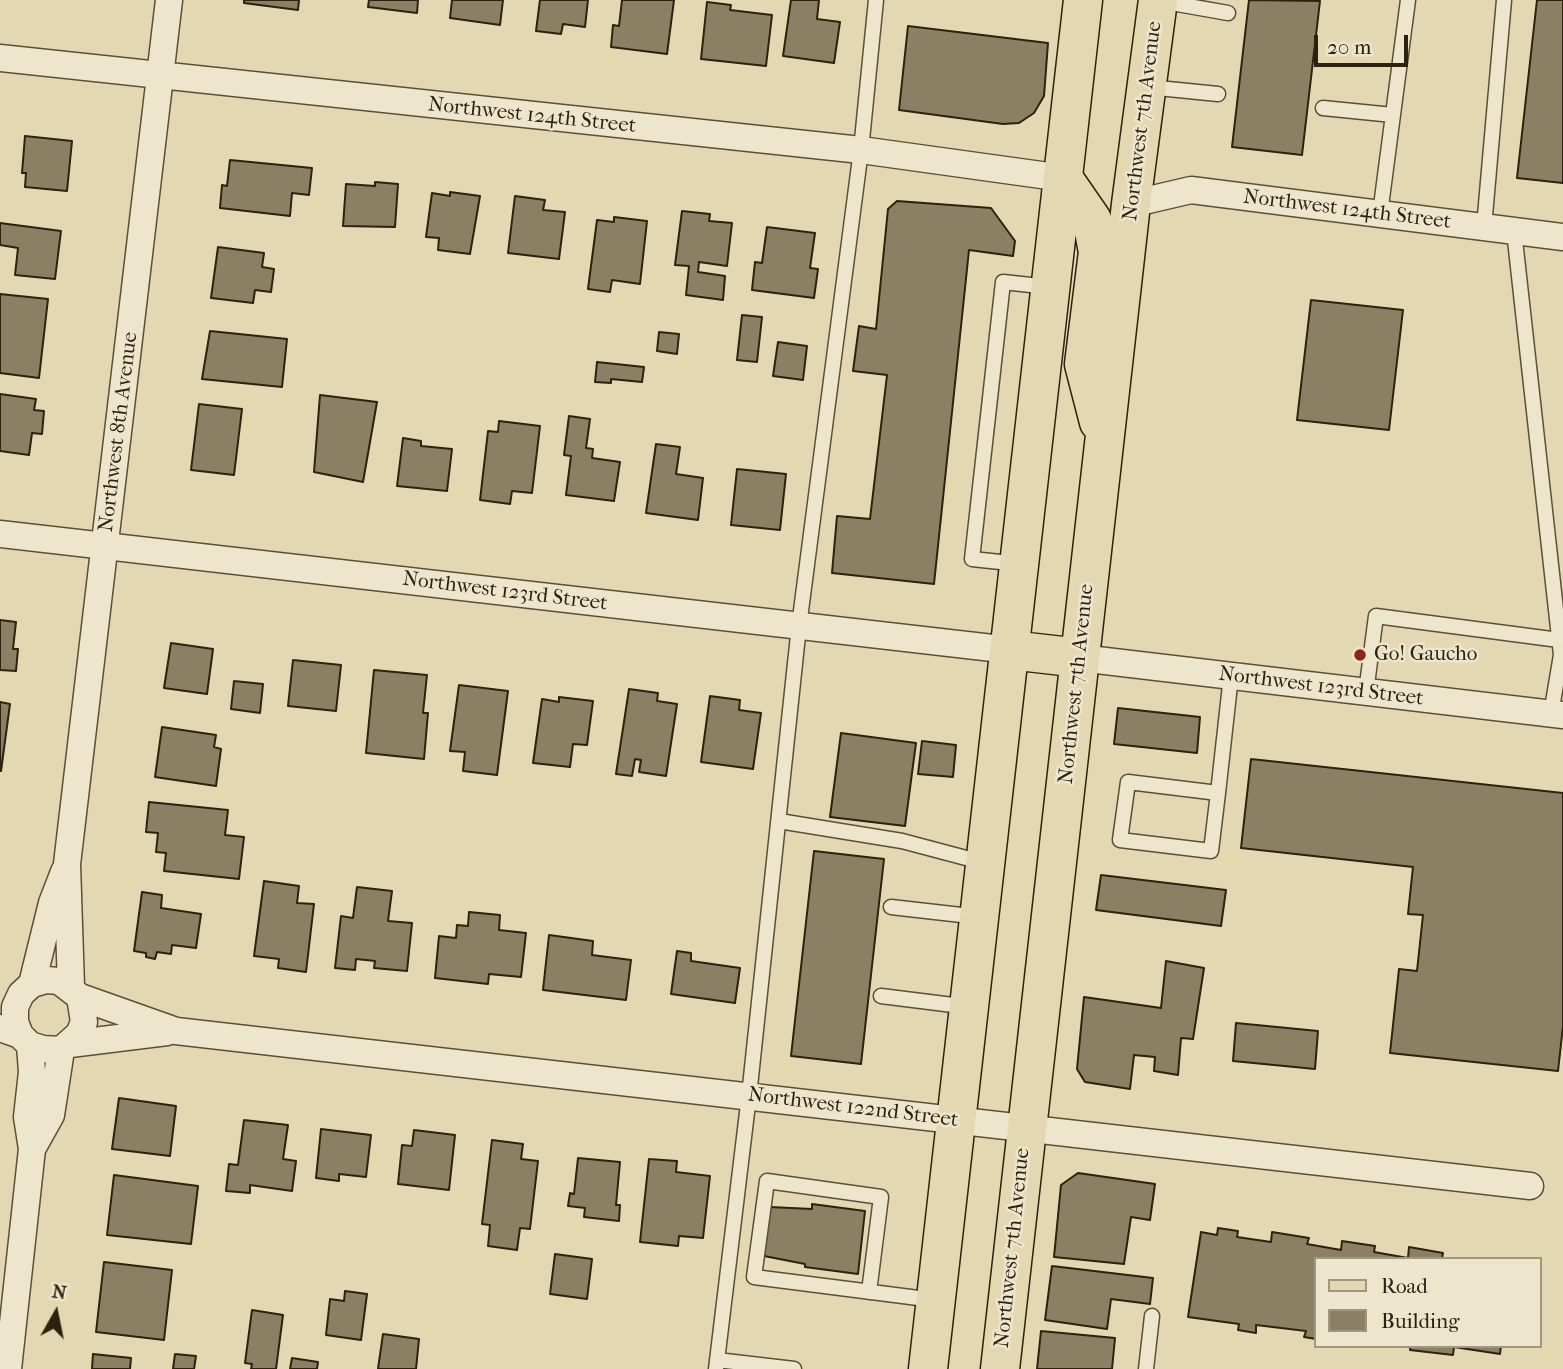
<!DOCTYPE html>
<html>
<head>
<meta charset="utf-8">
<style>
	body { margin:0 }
	#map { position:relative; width:1563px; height:1369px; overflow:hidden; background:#e4d8b2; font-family:"IM FELL French Canon",serif }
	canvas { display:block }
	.legend { position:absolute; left:1314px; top:1257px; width:228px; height:91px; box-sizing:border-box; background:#ede6cd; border:2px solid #a09781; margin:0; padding:9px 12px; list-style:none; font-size:21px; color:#2d210f }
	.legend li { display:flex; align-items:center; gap:14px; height:35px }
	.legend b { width:35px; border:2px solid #a09781 }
	.north { position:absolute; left:21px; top:1278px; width:70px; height:70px; -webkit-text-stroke:5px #ede6cd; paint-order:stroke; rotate:9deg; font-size:19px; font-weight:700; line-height:28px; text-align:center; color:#2d210f }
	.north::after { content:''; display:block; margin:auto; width:24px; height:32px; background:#2d210f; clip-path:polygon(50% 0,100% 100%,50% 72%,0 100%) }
	.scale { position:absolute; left:1314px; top:35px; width:94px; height:32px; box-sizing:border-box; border:4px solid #2d210f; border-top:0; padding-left:9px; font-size:21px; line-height:24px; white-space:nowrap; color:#2d210f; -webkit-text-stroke:5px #ede6cd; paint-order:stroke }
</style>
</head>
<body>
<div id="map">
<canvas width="1563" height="1369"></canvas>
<ul class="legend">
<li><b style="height:9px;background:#e4d8b2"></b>Road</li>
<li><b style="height:19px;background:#8c8064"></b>Building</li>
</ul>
<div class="north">N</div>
<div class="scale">20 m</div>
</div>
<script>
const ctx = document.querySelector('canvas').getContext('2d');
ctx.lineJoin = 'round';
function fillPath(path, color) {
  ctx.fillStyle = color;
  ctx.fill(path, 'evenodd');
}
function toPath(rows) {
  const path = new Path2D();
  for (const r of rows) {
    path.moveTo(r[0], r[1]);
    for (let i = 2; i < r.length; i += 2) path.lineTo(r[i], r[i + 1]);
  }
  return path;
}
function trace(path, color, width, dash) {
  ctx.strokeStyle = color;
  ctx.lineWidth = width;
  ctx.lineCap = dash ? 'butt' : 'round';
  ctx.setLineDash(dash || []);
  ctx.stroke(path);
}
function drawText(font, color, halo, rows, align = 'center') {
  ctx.font = font + ' "IM FELL French Canon",serif';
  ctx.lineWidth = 5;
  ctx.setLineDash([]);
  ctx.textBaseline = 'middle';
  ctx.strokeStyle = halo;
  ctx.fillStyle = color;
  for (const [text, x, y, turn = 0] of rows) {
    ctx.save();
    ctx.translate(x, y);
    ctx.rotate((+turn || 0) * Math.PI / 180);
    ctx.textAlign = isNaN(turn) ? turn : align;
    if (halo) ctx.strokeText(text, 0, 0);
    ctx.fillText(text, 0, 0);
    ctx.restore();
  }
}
const building = toPath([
	[244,0,299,0,298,10,244,3,244,0],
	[369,0,418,0,417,13,368,7,369,0],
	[452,0,503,0,500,25,450,18,452,0],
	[540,0,588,0,585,27,563,24,561,34,536,31,540,0],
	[622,0,674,0,667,54,611,47,613,25,619,26,622,0],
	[791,0,819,0,817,19,840,22,834,63,783,56,791,0],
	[1249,0,1320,1,1302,155,1232,147,1249,0],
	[1537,0,1563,0,1563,183,1517,178,1537,0],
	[707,2,731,5,730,10,772,15,766,66,701,59,707,2],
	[908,26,1048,43,1044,96,1034,113,1019,123,1003,124,899,110,908,26],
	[25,136,72,141,67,191,25,187,26,173,22,173,25,136],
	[230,160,312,168,309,195,292,193,290,216,220,208,222,185,227,186,230,160],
	[375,182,398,184,395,227,343,226,346,184,375,186,375,182],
	[450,192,480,196,470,254,438,250,439,238,426,237,432,193,450,196,450,192],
	[515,196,545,200,543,210,565,212,559,259,508,253,515,196],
	[897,201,991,208,1015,241,1013,256,969,250,934,584,832,573,837,516,870,519,887,375,853,371,859,326,876,329,888,209,897,201],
	[682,211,710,214,709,221,732,223,727,266,699,262,698,272,725,276,723,300,686,295,689,266,675,265,682,211],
	[614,217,647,221,640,284,612,280,610,292,588,289,597,220,614,222,614,217],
	[0,223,61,231,55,279,15,275,18,248,0,245,0,223],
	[767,227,815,233,810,268,818,269,814,298,752,290,755,262,762,263,767,227],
	[218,247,264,253,262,267,274,269,271,292,255,290,253,303,211,298,218,247],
	[0,294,48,299,39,378,0,373,0,294],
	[1311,300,1403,310,1389,430,1297,420,1311,300],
	[742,315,762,317,757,362,737,360,742,315],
	[210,331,287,339,282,387,202,379,210,331],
	[659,332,679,334,677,354,657,351,659,332],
	[778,342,807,346,803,380,773,376,778,342],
	[597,362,644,367,642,382,611,379,611,383,595,382,597,362],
	[0,394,36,399,34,410,44,411,42,434,32,433,29,455,0,451,0,394],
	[320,395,377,402,363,482,314,472,320,395],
	[199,404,242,409,234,475,191,470,199,404],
	[569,416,590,419,586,448,593,449,592,458,620,462,614,501,566,495,571,456,564,455,569,416],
	[499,421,540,426,532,493,512,491,510,504,480,500,488,431,498,432,499,421],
	[403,438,421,441,421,446,452,449,447,491,397,486,403,438],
	[656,444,680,447,676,474,703,478,698,520,646,513,656,444],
	[737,469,786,474,780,530,731,525,737,469],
	[0,620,16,622,13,649,18,649,16,671,0,670,0,620],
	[171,643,213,649,207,694,164,688,171,643],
	[293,660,341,665,336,711,288,706,293,660],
	[374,670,427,675,423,713,428,713,424,759,366,753,374,670],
	[234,681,263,684,260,713,231,709,234,681],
	[459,685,508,691,497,775,463,771,465,752,450,751,459,685],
	[629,689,658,693,657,701,677,704,666,776,639,772,641,760,635,759,632,776,616,774,629,689],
	[710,696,740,700,739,710,761,713,753,769,701,762,710,696],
	[559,697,593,701,587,745,573,744,570,767,533,763,542,699,559,702,559,697],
	[0,702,10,704,1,771,0,771,0,702],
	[1118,708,1200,717,1197,753,1114,744,1118,708],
	[162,727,216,735,214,747,221,749,216,786,155,777,162,727],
	[841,733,916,743,905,826,830,817,841,733],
	[922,741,956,745,953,777,918,774,922,741],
	[1251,759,1563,793,1563,1026,1558,1071,1390,1053,1399,969,1417,971,1423,915,1408,914,1413,867,1241,848,1251,759],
	[149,802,228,810,225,835,244,837,239,879,164,871,166,853,156,852,158,833,146,832,149,802],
	[814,851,884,859,861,1064,791,1056,814,851],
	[1101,875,1226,890,1221,926,1096,910,1101,875],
	[264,881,299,886,297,903,314,904,306,972,278,968,279,959,254,956,264,881],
	[357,887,392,891,388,921,412,923,407,971,374,968,375,961,356,959,355,970,335,968,341,916,353,918,357,887],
	[142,892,162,895,161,908,201,914,196,948,172,945,171,954,157,952,155,959,146,957,146,953,134,951,142,892],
	[469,912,500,915,499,930,526,933,521,977,489,974,488,984,435,978,439,936,456,938,457,925,468,926,469,912],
	[549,935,593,941,592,955,631,960,626,1000,543,990,549,935],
	[677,951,691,953,691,961,740,968,735,1003,671,994,677,951],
	[1166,961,1204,968,1193,1039,1181,1038,1178,1075,1154,1071,1155,1057,1134,1055,1130,1089,1085,1082,1077,1069,1084,997,1161,1008,1166,961],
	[1236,1023,1318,1031,1315,1069,1233,1061,1236,1023],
	[119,1098,176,1106,170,1156,112,1149,119,1098],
	[244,1120,288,1125,283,1159,296,1161,292,1191,250,1185,250,1193,226,1191,229,1164,238,1165,244,1120],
	[321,1129,371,1135,366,1177,339,1174,339,1181,316,1178,321,1129],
	[414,1130,455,1135,449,1190,398,1184,402,1145,412,1146,414,1130],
	[492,1140,523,1144,521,1159,538,1161,530,1229,520,1228,517,1250,488,1246,490,1225,482,1224,492,1140],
	[578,1158,620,1162,616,1205,620,1205,619,1221,584,1217,585,1208,568,1206,570,1193,574,1194,578,1158],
	[649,1159,677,1161,676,1172,710,1176,703,1238,679,1236,678,1246,640,1242,649,1159],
	[1078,1173,1155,1184,1150,1220,1131,1217,1124,1264,1054,1257,1061,1185,1078,1173],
	[114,1175,198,1186,191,1244,107,1235,114,1175],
	[812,1204,865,1211,858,1274,805,1267,805,1264,764,1256,770,1207,812,1209,812,1204],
	[1218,1228,1238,1231,1237,1237,1271,1242,1272,1232,1309,1238,1307,1244,1341,1250,1342,1241,1375,1246,1374,1252,1408,1258,1409,1247,1443,1253,1442,1258,1445,1259,1316,1259,1316,1339,1304,1337,1306,1331,1256,1325,1256,1333,1238,1330,1239,1324,1188,1317,1201,1232,1217,1235,1218,1228],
	[555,1254,592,1259,587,1299,550,1294,555,1254],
	[104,1262,172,1270,164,1340,96,1332,104,1262],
	[1052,1266,1153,1278,1150,1304,1111,1299,1107,1329,1045,1320,1052,1266],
	[345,1291,367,1294,361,1340,326,1335,330,1299,344,1301,345,1291],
	[252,1310,283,1315,276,1369,251,1369,252,1364,245,1363,252,1310],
	[1041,1331,1115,1338,1112,1369,1037,1369,1041,1331],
	[383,1334,419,1339,416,1369,378,1369,383,1334],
	[1410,1346,1501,1346,1500,1354,1454,1347,1453,1355,1410,1350,1410,1346],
	[93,1354,131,1358,130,1369,92,1369,93,1354],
	[175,1354,196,1356,194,1369,173,1369,175,1354],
	[292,1358,318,1362,317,1369,290,1369,292,1358]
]);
const lane = toPath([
	[1160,1,1228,13],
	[1148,87,1218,94],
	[1323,108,1393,115],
	[1380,214,1408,0],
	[1484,227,1504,0],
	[1514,231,1561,655,1551,714],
	[1019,564,972,559,1003,282,1049,287],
	[1366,692,1376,616,1559,640],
	[1218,793,1128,782,1120,840,1211,851,1218,793,1231,676],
	[779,821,902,841,985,863],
	[891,907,979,917],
	[881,996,969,1007],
	[869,1292,881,1197,767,1181,754,1277,934,1300],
	[717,1360,794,1369],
	[716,1369,749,1096,799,626,861,150,876,0],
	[1146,1369,1152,1316]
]);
const street = toPath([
	[0,58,861,150,1063,178],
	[1131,204,1191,190,1563,237],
	[0,534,1010,650],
	[1080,658,1563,715],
	[32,984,52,903,64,872],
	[71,987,67,864,169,0],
	[80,997,176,1031,1530,1186],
	[0,1028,20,1035,30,1045,43,1049,61,1050,79,1034,84,1022,80,997,59,981,46,980,32,984,21,994,15,1007,15,1022,20,1035],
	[70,1044,167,1032],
	[32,1149,51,1115,61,1050],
	[8,1369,32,1149,27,1117,32,1072,30,1045]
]);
const primary = toPath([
	[1063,178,1092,220,1098,252,1084,364,1099,422],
	[1010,650,1080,658],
	[928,1369,1083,0],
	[1000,1369,1131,204,1158,0]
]);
const markers = [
	[1360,655,7,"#8f2418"]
];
const streetNames = [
	["Northwest 124th Street",532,116,6],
	["Northwest 7th Avenue",1143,121,-83],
	["Northwest 124th Street",1347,210,7],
	["Northwest 8th Avenue",119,432,-83],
	["Northwest 123rd Street",505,592,7],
	["Northwest 7th Avenue",1077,684,-84],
	["Northwest 123rd Street",1321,687,7],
	["Northwest 122nd Street",853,1108,7],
	["Northwest 7th Avenue",1013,1248,-84]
];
const poiNames = [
	["Go! Gaucho",1374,655]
];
fillPath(building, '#8c8064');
trace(building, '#2d210f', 2);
trace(lane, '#5b4f38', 17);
trace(street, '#5b4f38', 29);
trace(primary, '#2d210f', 41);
trace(lane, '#ede6cd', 14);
trace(street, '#ede6cd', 26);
trace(primary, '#e4d8b2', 38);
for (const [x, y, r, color] of markers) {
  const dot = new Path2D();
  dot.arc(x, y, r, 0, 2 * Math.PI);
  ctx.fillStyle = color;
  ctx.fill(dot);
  trace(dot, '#ede6cd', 2.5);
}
drawText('21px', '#2d210f', '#ede6cd', streetNames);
drawText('21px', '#2d210f', '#ede6cd', poiNames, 'left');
</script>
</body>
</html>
